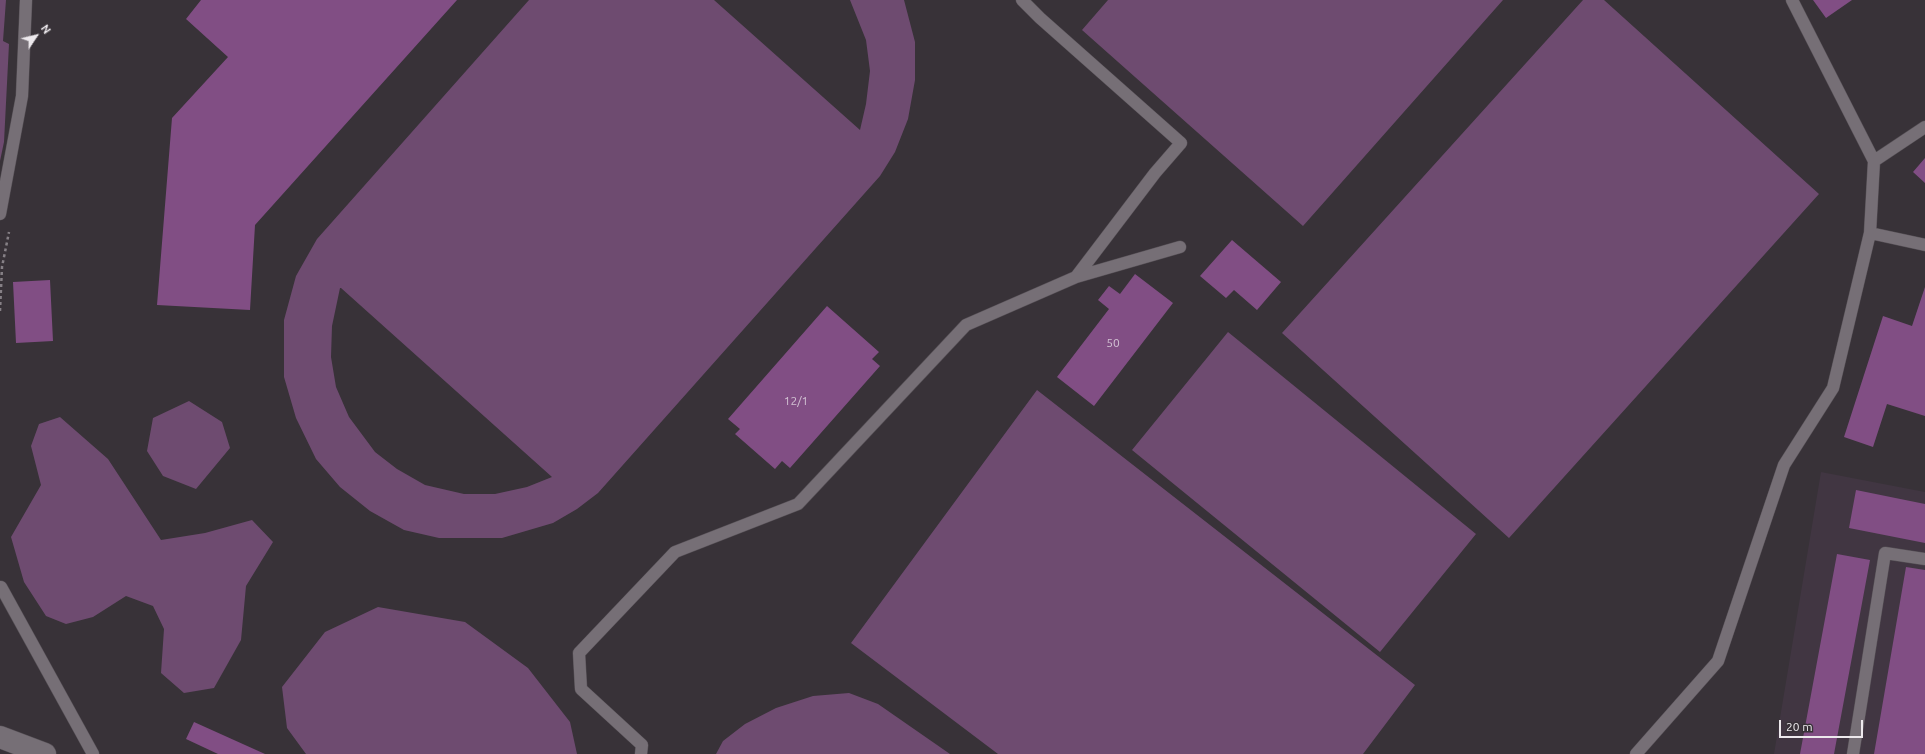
<!DOCTYPE html>
<html>
<head>
<meta charset="utf-8">
<style>
	body { margin:0 }
	#map { position:relative; width:1925px; height:754px; overflow:hidden; background:#383238; font-family:Ubuntu,sans-serif }
	canvas { display:block }
	.north { position:absolute; left:16px; top:16px; width:40px; height:40px; -webkit-text-stroke:3px #383238; paint-order:stroke; rotate:55deg; font-size:11px; font-weight:700; line-height:16px; text-align:center; color:#ede9ed }
	.north::after { content:''; display:block; margin:auto; width:14px; height:18px; background:#ede9ed; clip-path:polygon(50% 0,100% 100%,50% 72%,0 100%) }
	.scale { position:absolute; left:1779px; top:720px; width:84px; height:18px; box-sizing:border-box; border:2px solid #ede9ed; border-top:0; padding-left:5px; font-size:12px; line-height:14px; white-space:nowrap; color:#ede9ed; -webkit-text-stroke:3px #383238; paint-order:stroke }
</style>
</head>
<body>
<div id="map">
<canvas width="1925" height="754"></canvas>
<div class="north">N</div>
<div class="scale">20 m</div>
</div>
<script>
const ctx = document.querySelector('canvas').getContext('2d');
ctx.lineJoin = 'round';
function fillPath(path, color) {
  ctx.fillStyle = color;
  ctx.fill(path, 'evenodd');
}
function toPath(rows) {
  const path = new Path2D();
  for (const r of rows) {
    path.moveTo(r[0], r[1]);
    for (let i = 2; i < r.length; i += 2) path.lineTo(r[i], r[i + 1]);
  }
  return path;
}
function trace(path, color, width, dash) {
  ctx.strokeStyle = color;
  ctx.lineWidth = width;
  ctx.lineCap = dash ? 'butt' : 'round';
  ctx.setLineDash(dash || []);
  ctx.stroke(path);
}
function drawText(font, color, halo, rows, align = 'center') {
  ctx.font = font + ' Ubuntu,sans-serif';
  ctx.lineWidth = 3;
  ctx.setLineDash([]);
  ctx.textBaseline = 'middle';
  ctx.strokeStyle = halo;
  ctx.fillStyle = color;
  for (const [text, x, y, turn = 0] of rows) {
    ctx.save();
    ctx.translate(x, y);
    ctx.rotate((+turn || 0) * Math.PI / 180);
    ctx.textAlign = isNaN(turn) ? turn : align;
    if (halo) ctx.strokeText(text, 0, 0);
    ctx.fillText(text, 0, 0);
    ctx.restore();
  }
}
const built = toPath([
	[1821,472,1925,492,1925,754,1774,754]
]);
const green = toPath([
	[0,0,6,0,3,41,9,44,4,142,0,161],
	[529,0,714,0,860,130,866,104,870,71,866,40,850,0,904,0,915,42,915,80,908,119,895,152,880,176,598,493,577,509,553,523,502,538,439,538,404,530,370,511,340,487,316,459,296,418,284,377,284,320,296,276,317,239],
	[340,288,341,288,552,477,527,487,495,494,464,494,425,485,397,469,375,452,349,417,336,387,331,357,332,326],
	[1108,0,1503,0,1303,226,1082,30],
	[1583,0,1604,0,1819,194,1509,538,1282,333],
	[1228,332,1476,534,1380,652,1132,450],
	[1037,390,1415,685,1363,754,998,754,851,643],
	[189,401,222,422,230,448,196,489,163,476,147,451,153,418],
	[60,417,108,459,161,540,205,533,252,520,273,542,246,586,241,640,214,688,184,693,161,673,164,629,153,606,126,596,93,617,66,624,46,616,24,582,11,537,41,485,31,446,39,424],
	[378,607,465,622,528,668,570,722,577,754,306,754,287,728,282,687,325,632],
	[849,693,878,704,950,754,716,754,723,741,745,724,776,708,813,696]
]);
const building = toPath([
	[201,0,457,0,255,225,250,310,157,305,172,118,228,57,186,19],
	[1813,0,1852,0,1826,18],
	[1925,158,1925,183,1913,172],
	[1232,240,1281,282,1257,310,1234,290,1226,298,1200,276],
	[1135,274,1173,303,1094,406,1057,377,1109,309,1098,300,1109,286,1120,294],
	[50,280,53,341,16,343,13,282],
	[1925,287,1925,416,1887,404,1873,447,1844,437,1883,316,1912,326],
	[827,306,879,352,872,359,880,366,790,468,782,461,775,469,735,434,740,429,728,419],
	[1856,490,1925,504,1925,543,1849,528],
	[1837,554,1870,560,1834,754,1800,754],
	[1906,567,1925,570,1925,754,1874,754],
	[194,722,265,754,218,754,186,739]
]);
const path = toPath([
	[0,311,2,267,9,232]
]);
const lane = toPath([
	[1022,0,1040,18,1181,143,1155,173,1076,277],
	[1874,161,1925,127],
	[0,214,22,96,26,0],
	[1870,233,1925,245],
	[1,587,93,754],
	[641,754,642,745,581,689,579,653,675,552,798,504,966,325,1076,277,1180,247],
	[1636,754,1718,661,1784,465,1833,388,1870,233,1874,161,1792,0],
	[1853,754,1885,553,1925,559]
]);
const street = toPath([
	[0,737,45,754]
]);
const numberNames = [
	["50",1113,343],
	["12/1",796,401]
];
fillPath(built, '#413642');
fillPath(green, '#6e4b70');
fillPath(building, '#814e84');
trace(lane, '#554f55', 13);
trace(street, '#554f55', 23);
trace(path, '#868086', 2.5, [3, 3]);
trace(lane, '#766f76', 12);
trace(street, '#766f76', 22);
drawText('12px', '#d2c2d3', null, numberNames);
</script>
</body>
</html>
